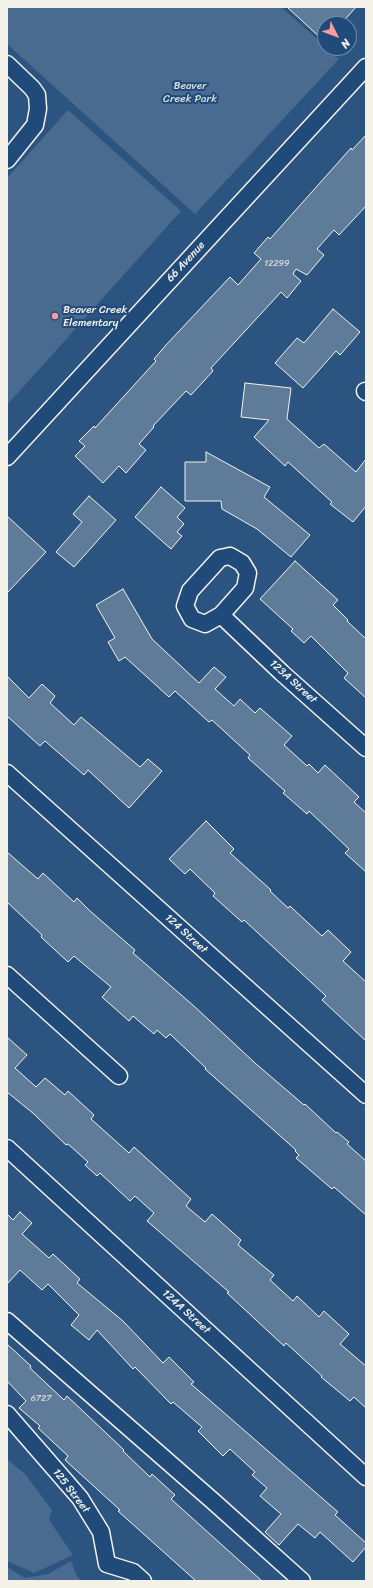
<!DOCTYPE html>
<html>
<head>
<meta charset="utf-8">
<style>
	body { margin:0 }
	#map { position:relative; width:373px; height:1588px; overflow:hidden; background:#2c5481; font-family:Sriracha,sans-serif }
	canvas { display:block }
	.frame { position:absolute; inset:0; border:8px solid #f4f1e8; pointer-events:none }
	.north { position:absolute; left:317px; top:16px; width:40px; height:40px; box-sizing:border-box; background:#1f4a7a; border:1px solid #748da6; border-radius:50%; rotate:132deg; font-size:11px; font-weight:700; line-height:16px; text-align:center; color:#f4f1e8 }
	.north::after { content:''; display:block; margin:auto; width:14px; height:18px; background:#ff9aa2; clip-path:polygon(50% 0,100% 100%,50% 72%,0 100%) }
</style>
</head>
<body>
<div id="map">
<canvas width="373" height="1588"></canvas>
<div class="frame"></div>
<div class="north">N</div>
</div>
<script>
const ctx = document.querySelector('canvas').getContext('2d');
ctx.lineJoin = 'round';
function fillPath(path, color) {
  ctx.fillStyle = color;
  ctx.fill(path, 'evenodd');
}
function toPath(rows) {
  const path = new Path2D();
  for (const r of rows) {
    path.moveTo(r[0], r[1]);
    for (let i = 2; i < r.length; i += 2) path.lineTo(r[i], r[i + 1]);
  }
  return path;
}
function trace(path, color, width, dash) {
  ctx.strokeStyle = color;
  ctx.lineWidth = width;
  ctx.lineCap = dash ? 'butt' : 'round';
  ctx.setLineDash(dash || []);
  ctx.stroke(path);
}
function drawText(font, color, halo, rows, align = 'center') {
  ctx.font = font + ' Sriracha,sans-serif';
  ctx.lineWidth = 4;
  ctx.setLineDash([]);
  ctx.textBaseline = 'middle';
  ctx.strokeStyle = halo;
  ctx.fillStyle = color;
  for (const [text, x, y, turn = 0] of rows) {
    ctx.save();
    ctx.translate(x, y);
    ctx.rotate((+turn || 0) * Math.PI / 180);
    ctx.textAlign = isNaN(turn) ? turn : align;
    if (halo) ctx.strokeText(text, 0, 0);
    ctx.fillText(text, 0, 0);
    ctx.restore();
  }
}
const green = toPath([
	[7,7,281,7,325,46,325,48,339,59,195,214,7,44],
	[68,110,181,211,7,405,7,178],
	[7,1459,25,1474,52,1510,49,1520,73,1555,34,1573,7,1561],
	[71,1561,76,1574,81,1581,7,1581,7,1567,25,1578,48,1574]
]);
const building = toPath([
	[287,7,356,7,341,24,325,24,325,42,287,7],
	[366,135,366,206,339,235,334,230,317,249,324,255,307,275,296,269,293,274,301,281,287,298,281,292,211,368,213,371,191,395,186,391,153,426,154,427,139,444,146,450,126,473,119,466,103,483,75,456,85,446,79,441,94,426,95,428,156,361,154,359,166,345,230,277,238,285,261,259,254,253,268,237,270,239,351,148,352,150,366,135],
	[333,309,360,332,340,355,336,351,303,388,275,363,297,338,304,343,333,309],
	[245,383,291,388,287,419,319,448,324,444,356,472,366,459,366,506,353,522,330,504,332,502,288,462,285,466,254,437,269,420,241,417,245,383],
	[206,452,270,487,264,497,310,535,291,557,257,529,222,509,221,501,185,501,185,462,206,462,206,452],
	[161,487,185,508,177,517,184,524,177,532,182,536,171,549,135,517,161,487],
	[89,496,116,520,74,567,56,552,82,522,73,514,89,496],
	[7,516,46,552,7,593,7,516],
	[295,561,338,600,333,605,348,620,347,621,366,639,366,698,344,678,348,673,311,636,304,643,291,631,293,629,260,599,295,561],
	[123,589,152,639,199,683,214,667,226,677,215,689,234,706,240,699,255,713,260,708,292,736,284,745,307,766,309,764,318,773,325,765,359,797,354,802,366,813,366,872,345,853,349,849,309,811,307,814,283,793,285,791,248,758,250,755,212,720,209,722,175,691,169,697,125,657,119,661,108,642,115,638,96,605,123,589],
	[7,676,29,698,42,684,55,696,50,703,74,725,81,717,140,767,148,759,162,771,129,808,88,770,84,775,45,741,40,746,7,716,7,676],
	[206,821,234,849,230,853,271,890,270,891,288,908,290,906,322,936,328,930,351,952,343,961,366,982,366,1041,322,1000,326,996,244,920,242,922,213,896,215,893,190,869,185,874,169,859,206,821],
	[7,852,38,879,43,873,74,902,77,898,90,911,135,950,133,953,195,1007,255,1063,304,1105,305,1104,336,1133,337,1132,349,1142,347,1144,366,1161,366,1215,334,1187,332,1189,296,1158,299,1155,295,1151,296,1150,205,1069,206,1068,170,1034,166,1038,157,1030,154,1034,133,1016,129,1021,102,997,111,987,74,956,68,962,41,937,42,935,7,902,7,852],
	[7,1037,27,1055,15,1068,36,1087,45,1078,65,1095,68,1091,94,1115,91,1119,129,1153,134,1147,191,1199,186,1206,205,1222,212,1214,241,1240,238,1245,274,1275,270,1280,293,1301,297,1296,319,1317,324,1311,349,1334,340,1344,366,1366,366,1408,354,1397,350,1401,321,1377,322,1376,286,1343,284,1346,227,1293,229,1292,147,1221,154,1213,135,1196,130,1201,100,1173,97,1176,85,1165,88,1162,68,1144,66,1145,34,1114,7,1092,7,1037],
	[20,1212,32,1223,22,1234,49,1258,53,1254,80,1279,77,1283,123,1321,163,1363,169,1357,194,1382,191,1384,338,1512,335,1515,366,1543,366,1547,353,1562,320,1532,315,1538,298,1524,279,1545,265,1532,281,1514,260,1496,267,1488,252,1475,255,1472,230,1449,223,1456,198,1431,202,1427,173,1402,171,1404,135,1367,133,1369,97,1330,89,1340,71,1325,79,1315,48,1284,42,1290,20,1270,7,1284,7,1214,13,1220,20,1212],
	[7,1344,31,1366,30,1368,64,1400,67,1396,124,1450,123,1451,150,1477,152,1474,175,1495,171,1499,262,1581,196,1581,118,1511,120,1510,65,1460,68,1456,38,1428,40,1426,19,1408,26,1401,7,1381,7,1344]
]);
const minor = toPath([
	[7,64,32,88,37,95,38,109,35,125,7,160],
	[365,391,366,392],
	[7,457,366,67],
	[230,556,242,563,248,573,245,588,221,615,205,624,192,619,185,606,190,591,220,558,230,556],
	[221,615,282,673,366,748],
	[7,773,366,1095],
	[7,975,119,1076],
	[7,1148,366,1477],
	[7,1321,214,1502,302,1581],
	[7,1414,80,1498,101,1532,107,1564,133,1572,143,1581]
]);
const markers = [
	[55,316,4,"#ff9aa2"]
];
const numberNames = [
	["12299",277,264],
	["6727",41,1399]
];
const parkNames = [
	["Beaver",190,86],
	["Creek Park",190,99]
];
const streetNames = [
	["66 Avenue",186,262,-47],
	["123A Street",293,682,42],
	["124 Street",186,934,42],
	["124A Street",186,1312,42],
	["125 Street",71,1491,52]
];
const poiNames = [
	["Beaver Creek",63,310],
	["Elementary",63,323]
];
fillPath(green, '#496b90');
fillPath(building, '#5e7b9a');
trace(building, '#f4f1e8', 1);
trace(minor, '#f4f1e8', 19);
trace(minor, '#1f4a7a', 16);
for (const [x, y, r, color] of markers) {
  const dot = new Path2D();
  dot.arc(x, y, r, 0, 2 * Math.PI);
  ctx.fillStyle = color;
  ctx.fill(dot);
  trace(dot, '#1f4a7a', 1.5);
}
drawText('9px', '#ced4d4', null, numberNames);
drawText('11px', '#dadddb', '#1f4a7a', parkNames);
drawText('11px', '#f4f1e8', '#1f4a7a', streetNames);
drawText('11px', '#f4f1e8', '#1f4a7a', poiNames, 'left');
</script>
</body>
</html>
